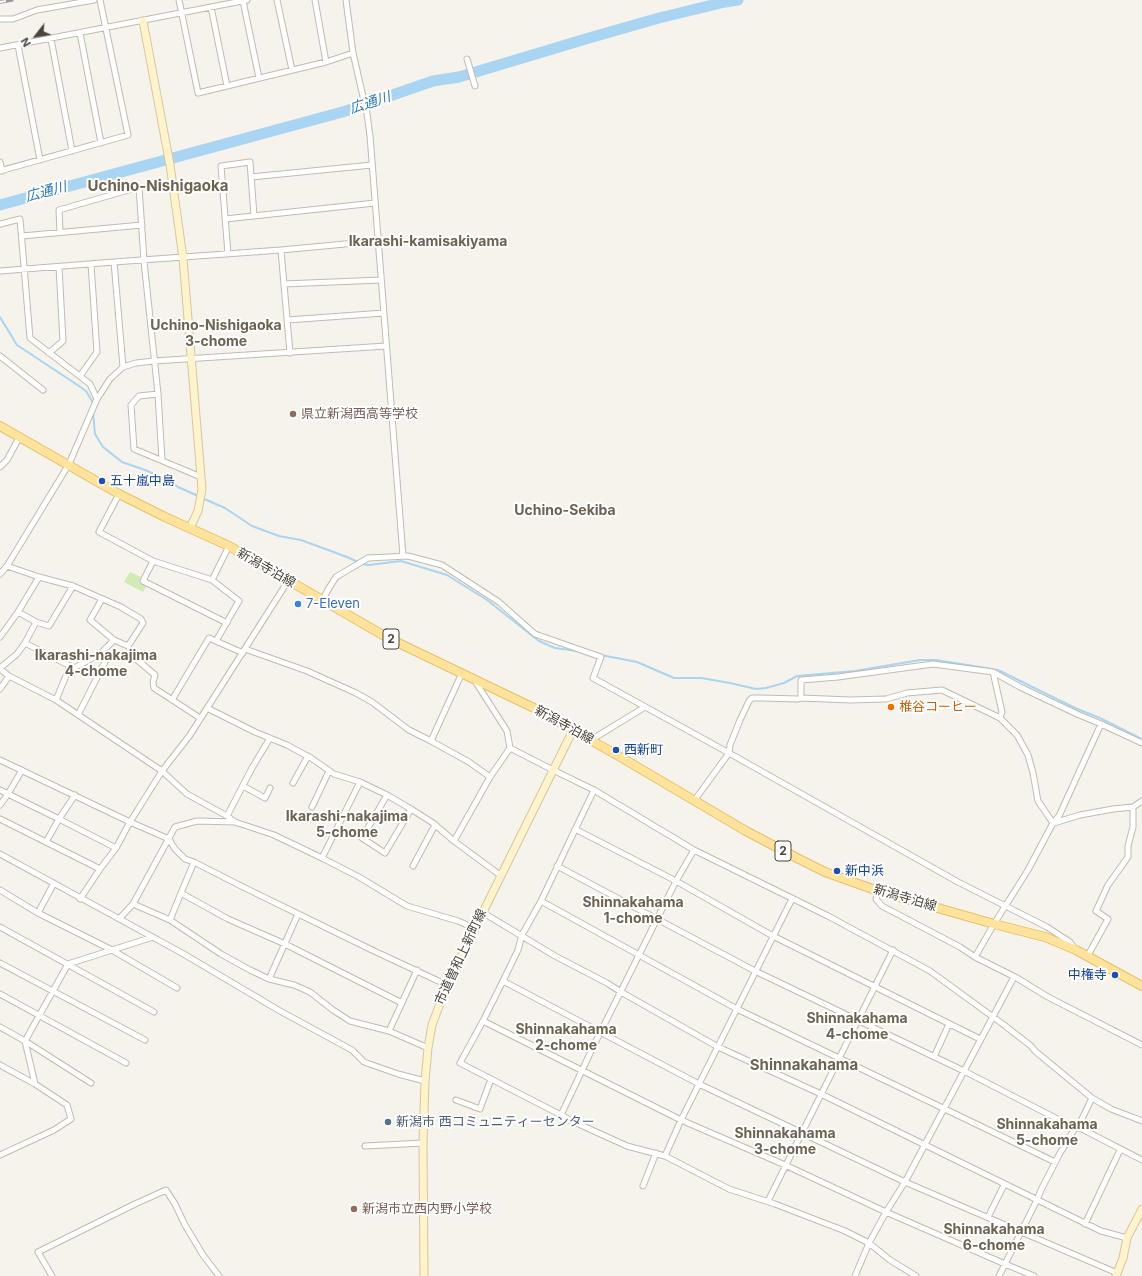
<!DOCTYPE html>
<html>
<head>
<meta charset="utf-8">
<style>
	body { margin:0 }
	#map { position:relative; width:1142px; height:1276px; overflow:hidden; background:#f6f3ec; font-family:Inter,sans-serif }
	canvas { display:block }
	.north { position:absolute; left:16px; top:16px; width:40px; height:40px; -webkit-text-stroke:3px #fff; paint-order:stroke; rotate:239deg; font-size:11px; font-weight:700; line-height:16px; text-align:center; color:#4b4439 }
	.north::after { content:''; display:block; margin:auto; width:14px; height:18px; background:#4b4439; clip-path:polygon(50% 0,100% 100%,50% 72%,0 100%) }
</style>
</head>
<body>
<div id="map">
<canvas width="1142" height="1276"></canvas>
<div class="north">N</div>
</div>
<script>
const ctx = document.querySelector('canvas').getContext('2d');
ctx.lineJoin = 'round';
function fillPath(path, color) {
  ctx.fillStyle = color;
  ctx.fill(path, 'evenodd');
}
function toPath(rows) {
  const path = new Path2D();
  for (const r of rows) {
    path.moveTo(r[0], r[1]);
    for (let i = 2; i < r.length; i += 2) path.lineTo(r[i], r[i + 1]);
  }
  return path;
}
function trace(path, color, width, dash) {
  ctx.strokeStyle = color;
  ctx.lineWidth = width;
  ctx.lineCap = dash ? 'butt' : 'round';
  ctx.setLineDash(dash || []);
  ctx.stroke(path);
}
function drawText(font, color, halo, rows, align = 'center') {
  ctx.font = font + ' Inter,"Noto Sans JP",sans-serif';
  ctx.lineWidth = 4;
  ctx.setLineDash([]);
  ctx.textBaseline = 'middle';
  ctx.strokeStyle = halo;
  ctx.fillStyle = color;
  for (const [text, x, y, turn = 0] of rows) {
    ctx.save();
    ctx.translate(x, y);
    ctx.rotate((+turn || 0) * Math.PI / 180);
    ctx.textAlign = isNaN(turn) ? turn : align;
    if (halo) ctx.strokeText(text, 0, 0);
    ctx.fillText(text, 0, 0);
    ctx.restore();
  }
}
const green = toPath([
	[130,572,141,577,139,581,147,585,143,592,124,582]
]);
const stream = toPath([
	[0,317,17,345,76,384,86,391,92,401,93,406],
	[93,412,95,434,103,447,122,462,145,470,170,481,178,487,198,496],
	[202,498,225,508,252,526,279,536,301,540,347,557,358,562],
	[362,564,369,565,401,561,447,575,487,600,539,641,555,648,577,651],
	[601,655,637,662,674,678,701,678,730,683,756,689,766,688,784,683,797,676,855,671,920,660,936,660,998,670,1075,708,1100,718,1142,739]
]);
const river = toPath([
	[0,205,346,111,433,81,459,77,589,38,659,18,725,2,738,0]
]);
const street = toPath([
	[179,0,198,93,326,62,353,53],
	[277,0,292,70],
	[315,0,326,62],
	[346,0,353,53,367,114,370,136,403,556],
	[243,1,259,78],
	[211,7,227,86],
	[0,19,13,19,37,10,94,0],
	[80,33,101,143],
	[51,39,72,151],
	[18,45,40,160],
	[0,48,247,0],
	[467,59,475,86],
	[0,162,2,171],
	[0,171,128,135,100,0],
	[251,177,372,165],
	[225,219,375,203],
	[0,224,20,219,30,338,90,384,97,399],
	[60,232,59,210,139,187,144,261,158,394,162,460],
	[22,236,142,225],
	[281,250,290,353],
	[228,254,221,166,250,162,254,216],
	[114,262,123,367],
	[0,271,114,262,281,250,377,241],
	[284,284,381,280],
	[287,320,384,313],
	[49,353,63,341,59,267],
	[0,356,43,390],
	[80,376,97,352,91,264],
	[158,394,139,396,131,405,134,449,201,477],
	[0,467,7,460,20,436],
	[119,494,99,532,153,561],
	[7,566,39,577,73,586,121,607,141,619,143,623,128,646,130,650,135,658,155,675,153,682,154,688,200,718],
	[0,574,7,566,69,464,97,399,110,379,123,367,136,363,154,361,386,346],
	[212,580,229,546],
	[102,599,90,620,114,640],
	[322,601,329,588,336,577,368,558,408,556,442,565,499,602,535,634,601,657,593,678,729,753,958,882,1047,927,1070,942,1075,949],
	[18,612,36,622],
	[0,637,18,612,39,577],
	[216,641,239,601,212,580,153,561,143,581,227,623],
	[25,643,74,668,100,654,114,640,128,646],
	[245,649,307,671,356,693,372,702,409,730,431,741,469,762,490,777],
	[0,668,17,654,25,643,36,622,49,626,73,586],
	[0,669,9,676,56,700,162,771,187,794,227,816],
	[993,672,1002,712,1000,718],
	[0,689,9,676],
	[801,698,801,680,838,677,933,664,993,672,1020,687,1077,714,1101,724,1142,743],
	[56,700,70,666],
	[172,700,209,638,243,653],
	[207,708,255,732,287,745,311,758,334,774,360,782,387,795,411,809,433,823,454,841,500,875],
	[78,715,108,656,102,652],
	[591,740,645,707],
	[431,741,462,673],
	[510,748,553,770,594,790,694,850,828,916,930,971,1004,1025,1031,1046,1035,1051,1092,1098,1111,1109,1142,1121],
	[0,760,130,822,169,839,175,849,185,859,194,862,241,886,372,950,447,985],
	[293,783,308,756],
	[243,786,265,798,270,788],
	[0,790,8,794,22,770],
	[594,790,541,901,522,935,518,950,503,981,483,1021,460,1063,561,1115,572,1121,627,1146,665,1156,729,1189,775,1204,845,1231,869,1243,890,1260,916,1276],
	[387,795,362,838,385,853,411,809],
	[694,801,729,753,730,745,740,720,749,701,752,698,761,698,798,699,801,698,850,700,886,699,907,693,942,690,1000,718,1017,735,1028,755,1033,773,1038,801,1053,823],
	[0,805,8,794,59,819,75,795],
	[312,807,329,771],
	[0,819,46,842],
	[235,822,227,816,252,768,270,738],
	[1054,823,1080,815,1113,809,1133,807,1142,801],
	[575,829,676,881,773,936,980,1039],
	[454,841,490,777,510,748,507,731,475,681],
	[0,854,182,953,280,1011,352,1050,364,1062,398,1074,425,1081],
	[322,858,360,782],
	[413,866,435,825],
	[557,866,755,971,964,1071,1075,1128,1059,1155,1041,1190,1037,1200,999,1276],
	[100,869,46,842,59,819,116,848],
	[0,890,38,913,112,950,177,988],
	[878,891,876,899,882,906,960,947,975,957,1017,978,1048,997,1142,1045],
	[181,893,194,862],
	[80,899,100,869,116,848,130,822,162,771,190,735,288,581],
	[541,901,737,1009,1055,1162],
	[482,912,555,956,607,983,621,992,718,1047,821,1094,1101,1231,1127,1238],
	[38,913,54,883],
	[119,919,133,904],
	[170,920,133,904,175,827,197,821,235,822,274,835,322,858,359,877,407,906,458,921,474,928],
	[0,927,154,1012],
	[975,957,994,924,1028,870,1053,823,1059,816,1101,724],
	[1087,957,1108,919,1096,911,1108,885,1128,857,1128,846,1133,827,1133,807],
	[0,963,145,1040],
	[269,979,298,914],
	[503,981,699,1084,905,1182,1117,1273],
	[0,994,126,1063],
	[402,1003,285,944,228,919,181,893,170,920,221,954,250,970,269,979,294,985,310,992,333,1010,350,1021,389,1031,428,1048],
	[483,1021,681,1120,785,1165,886,1212,1005,1264,1034,1276],
	[0,1027,25,1041,91,1083],
	[389,1031,417,970],
	[934,1057,949,1024],
	[0,1065,35,1084,67,1105,71,1119,54,1130,0,1155],
	[35,1084,25,1041,68,964,153,937],
	[1092,1098,1078,1127,1142,1160],
	[456,1100,480,1109,491,1079],
	[561,1115,594,1045,676,881,694,850],
	[365,1146,423,1143],
	[665,1156,681,1120,792,899],
	[643,1186,656,1153],
	[768,1201,893,950],
	[988,1217,1004,1185],
	[1085,1224,1120,1150],
	[52,1276,38,1252,135,1204,166,1190,175,1204,185,1225,203,1255,219,1276],
	[855,1276,869,1243,886,1212,905,1182,1014,977]
]);
const secondary = toPath([
	[143,21,170,165,183,258,202,489,198,511,190,528],
	[1075,1128,1078,1127],
	[424,1276,423,1143,425,1081,428,1048,432,1025,447,985,573,730],
	[1116,1276,1123,1258,1127,1238,1142,1209]
]);
const primary = toPath([
	[0,426,119,494,165,517,229,546,388,638,534,708,617,755,746,831,797,858,825,872,878,891,994,924,1045,937,1076,950,1142,986]
]);
const rail = toPath([
	[0,2,12,0]
]);
const markers = [
	[293,414,4,"#8d6e63"],
	[102,481,4,"#1a4fb4"],
	[298,604,4,"#3f7fe0"],
	[891,707,4,"#e8710a"],
	[616,750,4,"#1a4fb4"],
	[837,871,4,"#1a4fb4"],
	[1115,975,4,"#1a4fb4"],
	[388,1122,4,"#5c6f8a"],
	[354,1209,4,"#8d6e63"]
];
const shields = [
	[391,639,16],
	[783,851,16]
];
const shieldNames = [
	["2",391,639],
	["2",783,851]
];
const educationNames = [
	["県立新潟西高等学校",301,414],
	["新潟市立西内野小学校",362,1209]
];
const transitNames = [
	["五十嵐中島",110,481],
	["西新町",624,750],
	["新中浜",845,871],
	["中権寺",1107,975,"right"]
];
const streetNames = [
	["新潟寺泊線",266,568,30],
	["新潟寺泊線",564,725,29],
	["新潟寺泊線",905,898,16],
	["市道曽和上新町線",461,957,-65]
];
const shopNames = [
	["7-Eleven",306,604]
];
const foodNames = [
	["椎谷コーヒー",899,707]
];
const serviceNames = [
	["新潟市 西コミュニティーセンター",396,1122]
];
const waterNames = [
	["広通川",370,103,-18],
	["広通川",46,192,-15]
];
const neighbourhoodNames = [
	["Ikarashi-kamisakiyama",428,242],
	["Uchino-Nishigaoka",216,326],
	["3-chome",216,342],
	["Uchino-Sekiba",565,511],
	["Ikarashi-nakajima",96,656],
	["4-chome",96,672],
	["Ikarashi-nakajima",347,817],
	["5-chome",347,833],
	["Shinnakahama",633,903],
	["1-chome",633,919],
	["Shinnakahama",857,1019],
	["4-chome",857,1035],
	["Shinnakahama",566,1030],
	["2-chome",566,1046],
	["Shinnakahama",1047,1125],
	["5-chome",1047,1141],
	["Shinnakahama",785,1134],
	["3-chome",785,1150],
	["Shinnakahama",994,1230],
	["6-chome",994,1246]
];
const quarterNames = [
	["Uchino-Nishigaoka",158,186],
	["Shinnakahama",804,1065]
];
fillPath(green, '#d2eab5');
trace(stream, '#a9d4f2', 2);
trace(river, '#a9d4f2', 11);
trace(street, '#c2bbae', 7);
trace(secondary, '#d6c79b', 9);
trace(primary, '#e6c16a', 10);
trace(street, '#fff', 5);
trace(secondary, '#fff3cd', 7);
trace(primary, '#ffe39c', 8);
trace(rail, '#9a9a9a', 3.5);
trace(rail, '#fff', 2, [6]);
for (const [x, y, r, color] of markers) {
  const dot = new Path2D();
  dot.arc(x, y, r, 0, 2 * Math.PI);
  ctx.fillStyle = color;
  ctx.fill(dot);
  trace(dot, '#fff', 1.5);
}
for (const [x, y, w] of shields) {
  const box = new Path2D();
  box.roundRect(x - w / 2, y - 10, w, 20, 3);
  ctx.fillStyle = '#fff';
  ctx.fill(box);
  trace(box, '#4b4439', 1);
}
drawText('bold 12px', '#4b4439', null, shieldNames);
drawText('13px', '#785e54', '#fff', educationNames, 'left');
drawText('13px', '#164399', '#fff', transitNames, 'left');
drawText('13px', '#4b4439', '#fff', streetNames);
drawText('13px', '#366cbe', '#fff', shopNames, 'left');
drawText('13px', '#c56008', '#fff', foodNames, 'left');
drawText('13px', '#4e5e75', '#fff', serviceNames, 'left');
drawText('italic 14px', '#2e7ab2', '#fff', waterNames);
drawText('bold 14px', '#6e6250', '#fff', neighbourhoodNames);
drawText('bold 15px', '#6e6250', '#fff', quarterNames);
</script>
</body>
</html>
